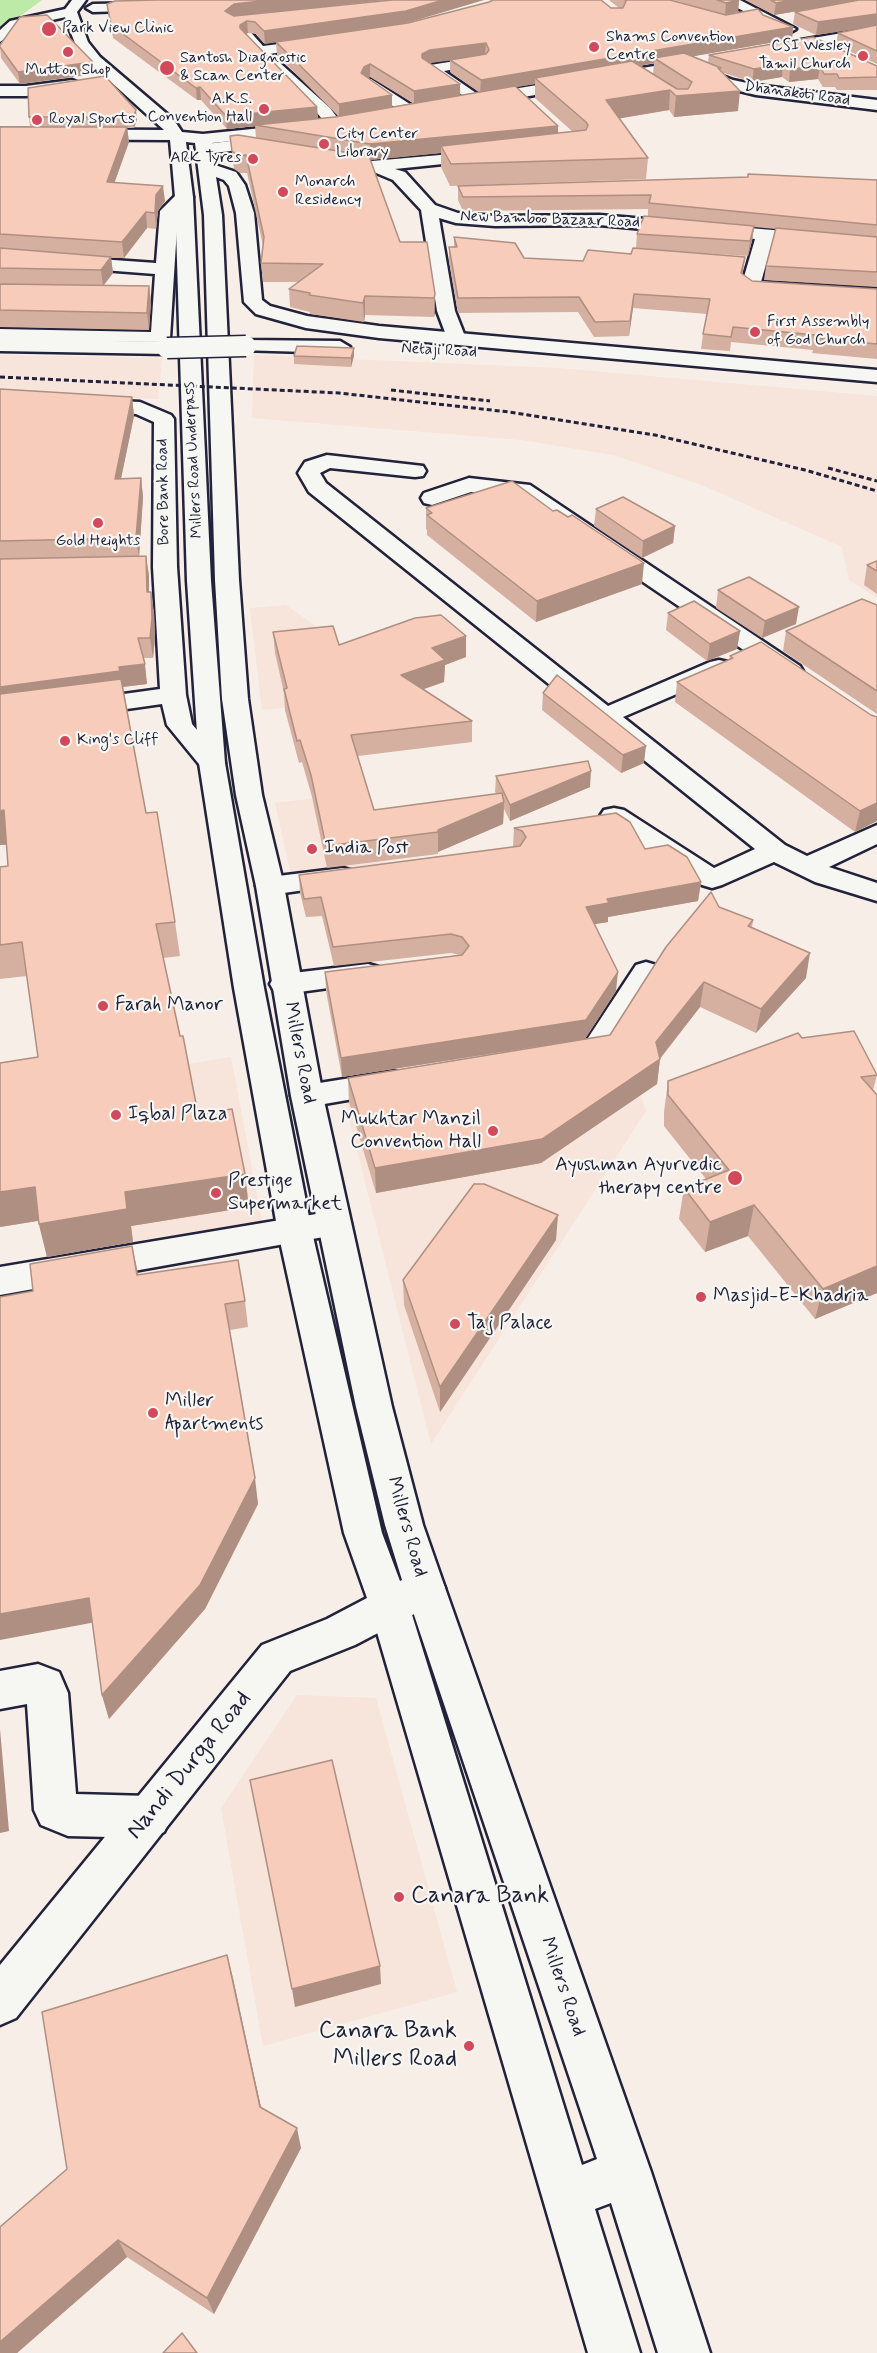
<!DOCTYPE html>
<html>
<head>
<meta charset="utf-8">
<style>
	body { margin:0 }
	canvas { display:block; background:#f6eee7 }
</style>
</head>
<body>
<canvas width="877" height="2353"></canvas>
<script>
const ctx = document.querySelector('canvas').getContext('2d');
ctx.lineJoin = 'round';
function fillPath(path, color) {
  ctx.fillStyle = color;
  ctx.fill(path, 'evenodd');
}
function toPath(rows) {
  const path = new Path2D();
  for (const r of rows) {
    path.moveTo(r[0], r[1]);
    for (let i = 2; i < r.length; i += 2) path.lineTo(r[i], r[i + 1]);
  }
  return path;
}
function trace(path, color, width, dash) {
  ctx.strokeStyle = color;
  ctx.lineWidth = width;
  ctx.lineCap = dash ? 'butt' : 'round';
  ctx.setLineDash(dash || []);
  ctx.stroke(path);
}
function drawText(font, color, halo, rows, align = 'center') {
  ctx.font = font + ' Mynerve,sans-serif';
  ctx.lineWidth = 4.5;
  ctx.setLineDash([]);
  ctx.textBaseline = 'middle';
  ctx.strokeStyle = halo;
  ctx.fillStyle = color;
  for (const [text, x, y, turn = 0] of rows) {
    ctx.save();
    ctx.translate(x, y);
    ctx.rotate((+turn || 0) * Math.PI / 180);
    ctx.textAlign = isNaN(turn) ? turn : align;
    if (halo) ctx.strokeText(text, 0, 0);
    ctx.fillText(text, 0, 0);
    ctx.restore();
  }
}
const built = toPath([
	[0,355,162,358,158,399,0,392],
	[254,355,558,368,877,396,877,598,849,580,842,547,702,485,613,455,522,440,252,418],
	[286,605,411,694,262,710,250,608],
	[365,792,387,867,292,879,275,803],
	[625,1049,646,1111,431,1444,343,1095],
	[231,1057,262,1221,63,1252,47,1087],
	[297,1695,376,1698,457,1992,263,2046,221,1808]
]);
const green = toPath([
	[0,0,42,0,0,31]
]);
const minor = toPath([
	[207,0,222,0,263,46,326,38,328,41,326,44,270,54,330,108,343,125,341,128,329,128,318,114,254,54,207,0],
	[722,0,740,0,796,29,789,33,784,32,722,0],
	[151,3,158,7,156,10,93,12,86,8,93,4,151,3],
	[70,8,77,12,75,15,20,27,0,42,0,30,10,21,70,8],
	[877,27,877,35,778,52,771,48,778,44,877,27],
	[480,57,485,58,487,61,485,64,444,71,482,97,485,100,482,103,477,105,423,69,430,65,480,57],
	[371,79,416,108,418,111,416,114,404,114,366,87,363,84,366,81,371,79],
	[72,80,77,82,80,85,77,88,26,96,0,96,0,86,26,86,72,80],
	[239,140,275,144,283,149,275,154,239,150,206,154,198,149,206,144,239,140],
	[485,151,493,156,491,159,395,169,405,172,435,205,458,213,495,216,599,215,877,239,877,249,773,240,761,282,877,289,877,301,743,291,741,287,755,239,599,225,495,226,456,223,439,218,455,311,466,339,463,343,449,343,437,311,421,210,393,180,369,170,323,162,321,159,329,154,372,161,485,151],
	[184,192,193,197,178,212,170,338,167,342,0,341,0,329,151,332,155,274,0,262,0,252,156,263,160,211,178,193,184,192],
	[0,395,140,402,171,415,174,419,177,567,186,695,192,724,225,763,221,769,212,771,203,769,167,725,162,704,0,727,0,711,160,689,153,567,154,422,136,414,0,407,0,395],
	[327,455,423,466,426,471,423,476,415,477,330,468,320,473,326,483,608,706,710,662,719,660,728,662,731,667,728,672,623,717,785,845,807,856,877,825,877,844,829,867,877,883,877,901,815,882,774,862,722,885,712,888,702,885,604,822,600,816,604,810,614,808,624,810,714,868,755,849,309,492,298,473,305,462,327,455],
	[469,478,530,485,800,666,803,671,800,676,791,678,782,676,516,496,471,492,432,505,424,503,421,498,424,493,469,478],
	[343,868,353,871,357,877,353,883,270,895,260,892,256,886,260,880,270,877,343,868],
	[646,962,656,965,661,972,607,1058,569,1066,558,1063,553,1055,558,1047,586,1041,636,965,646,962],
	[368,964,379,967,383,974,379,981,285,994,274,991,270,984,274,977,285,974,368,964],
	[394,1071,405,1074,410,1082,405,1090,307,1107,296,1104,291,1096,296,1088,307,1085,394,1071],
	[334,1211,346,1215,351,1224,346,1233,0,1295,0,1267,334,1211],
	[425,1570,439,1575,445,1588,651,2172,710,2353,658,2353,611,2203,595,2209,640,2353,588,2353,369,1605,375,1592,389,1587,403,1592,409,1605,582,2165,597,2159,405,1588,411,1575,425,1570],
	[38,1664,59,1672,68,1693,76,1794,149,1796,164,1802,171,1817,164,1832,149,1838,68,1836,41,1825,34,1810,27,1704,0,1709,0,1671,38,1664]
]);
const major = toPath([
	[72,0,86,0,77,12,88,42,100,57,174,120,182,132,203,134,301,124,309,129,301,134,212,143,215,165,236,172,245,185,254,213,262,300,270,306,307,316,379,326,877,370,877,382,379,338,306,328,256,314,244,302,236,213,229,186,224,180,216,177,222,215,239,580,248,699,262,795,284,886,323,1096,392,1407,423,1525,445,1588,439,1601,355,1645,290,1671,16,2018,0,2025,0,1965,262,1645,327,1619,367,1598,344,1533,278,1232,234,988,199,763,187,581,175,197,170,140,0,139,0,129,164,130,90,63,76,46,63,12,72,0],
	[186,142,195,143,204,215,215,580,222,699,236,795,256,886,291,1096,356,1407,385,1525,402,1580,400,1581,382,1533,312,1232,264,988,225,763,211,581,193,197,186,142],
	[685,61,733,80,756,85,877,100,877,110,756,95,723,87,683,70,476,105,468,100,476,95,685,61],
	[0,339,167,342,177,348,167,354,0,351,0,339],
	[246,340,340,341,350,347,340,353,239,350,236,346,246,340]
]);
const rail = toPath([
	[0,377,339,393,509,412,655,435,805,470,877,491],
	[391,390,490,401],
	[828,468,877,481]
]);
const majorBridge = toPath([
	[167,348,246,346]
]);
const wall = toPath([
	[156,0,386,0,234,16,392,0,265,44,256,34,248,33,246,34,317,107,318,119,338,116,277,55,276,42,611,8,619,8,609,0,670,0,726,15,763,15,793,27,792,39,693,56,708,62,709,55,877,66,877,90,837,90,835,87,823,87,818,79,789,82,782,77,752,82,721,72,738,111,674,117,669,110,619,118,648,158,646,179,450,186,441,167,441,153,370,160,400,242,435,294,435,313,434,317,365,315,364,322,310,314,310,312,290,307,289,289,298,282,263,282,261,263,263,246,247,173,240,173,234,169,230,136,256,138,255,126,227,129,201,100,197,100,113,38,107,4],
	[450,60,450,72,479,92,460,95,460,84,429,63],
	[654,63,653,74,639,66],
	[370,77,413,103,392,107,392,95,368,78],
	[535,84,535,98,573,132,558,133,558,126,516,87],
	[673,0,739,0,738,12,725,15],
	[745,0,877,0,877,64,836,45,838,33,873,26,816,35,793,24,795,12,821,7,774,15],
	[0,45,94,74,20,84,1,58],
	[105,76,137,120,134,128,127,128,129,142,114,183,165,201,158,211,156,229,147,228,124,258,111,258,113,273,104,285,149,286,151,302,149,330,0,327,0,127,30,127,29,117],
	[877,180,877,287,764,280,766,266,776,229,754,227,752,241,748,256,668,251,743,271,742,275,752,281,877,289,877,359,812,353,813,350,731,342,730,351,701,349,703,334,707,314,633,308,629,336,594,337,578,312,458,313,449,261,449,247,454,247,454,237,524,258,583,261,631,254,636,248,637,234,648,217,648,209,463,211,458,200,458,186],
	[294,356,354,356,351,367,294,364],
	[0,389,132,397,134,416,121,478,141,478,143,497,139,556,146,556,149,576,149,592,154,612,155,638,153,658,143,658,147,684,123,687,146,813,175,922,180,956,163,958,198,1114,249,1207,131,1226,133,1242,47,1257,38,1221,0,1227,0,1063,38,1057,27,976,0,979,0,867,8,866,7,845,0,845],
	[426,508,642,584,536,622,427,535,427,530,426,529],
	[596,509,675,526,673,543,642,558,594,526],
	[877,561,877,594,864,585,867,565],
	[718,590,796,624,762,638,716,608],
	[877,605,877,714,783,651,786,631],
	[668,613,740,631,737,649,707,661,666,630],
	[273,632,339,645,466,636,466,657,445,665,444,682,423,689,472,721,472,742,358,756,374,810,497,794,495,792,496,776,590,787,510,821,504,809,503,824,438,852,438,854,327,868,312,797,302,762,299,763,285,710,284,693,275,653],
	[730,656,871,715,877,717,877,821,855,832,675,702,677,682,729,660],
	[543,693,644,763,621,773,542,710],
	[514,828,645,849,701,882,698,901,608,917,608,922,594,924,616,991,585,1039,342,1077,326,991,325,972,460,955,451,953,334,966,322,916,306,917,300,893,299,875,513,847],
	[719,907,753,920,752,928,806,978,756,1033,700,1007,660,1059,657,1084,541,1163,376,1193,349,1102,348,1078,610,1035],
	[802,1038,877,1075,873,1090,877,1095,877,1293,815,1319,748,1236,705,1252,679,1219,684,1188,706,1179,664,1126,664,1112,668,1081],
	[556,1240,440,1412,404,1305,403,1280],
	[138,1275,245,1301,248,1327,230,1330,258,1504,205,1609,109,1719,102,1695,92,1623],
	[227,1955,261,2107,301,2148,214,2314,127,2257,17,2353,0,2353,67,2169]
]);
const shadedWall = toPath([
	[270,0,386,0,235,16,225,11,234,4],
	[443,0,484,0,407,23,265,44,264,31],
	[739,0,738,12,725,15,726,3],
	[792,0,863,0,774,15,776,3],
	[877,14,877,26,816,35,818,22],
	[247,21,248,33,241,37,240,25],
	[793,27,792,39,661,62,654,58,654,63,541,83,535,78,535,84,480,93,481,80],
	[486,43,485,56,430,63,422,67,422,54,430,50],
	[93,62,94,74,20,84,18,72],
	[370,64,370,77,364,79,361,73,364,67],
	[783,64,782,77,752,82,754,69],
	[820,66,818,79,789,82,790,69],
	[460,84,460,97,414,104,414,91],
	[200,87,201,100,197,100,196,88],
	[670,90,669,110,605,121,606,100],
	[740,91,738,111,674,117,676,96],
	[392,95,392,108,339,117,339,104],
	[317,107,318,120,255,125,255,126,227,129,226,116],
	[136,110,137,120,134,128,133,117],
	[558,126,558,141,441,146,441,153,370,160,370,144],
	[127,127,129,142,109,198,107,182],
	[163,186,165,201,158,211,156,229,155,213,156,195],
	[146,212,147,228,124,258,122,242],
	[754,226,752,241,748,256,750,241],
	[111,257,113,273,103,286,101,270],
	[745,257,743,271,739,288,741,273],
	[149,286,151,302,149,330,147,313],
	[435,294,435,313,434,317,434,298],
	[634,294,633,308,629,336,630,321],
	[365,296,365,315,364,322,363,303],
	[354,348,354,356,351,367,351,358],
	[132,397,134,416,117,498,115,479],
	[141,478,143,497,139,558,136,538],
	[675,526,673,543,642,558,643,541],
	[146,556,149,576,149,612,147,592],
	[644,563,642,584,536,622,537,601],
	[151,592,154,612,155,638,153,658,150,638],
	[799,607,796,624,762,638,765,621],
	[740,631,737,649,707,661,710,644],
	[466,636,466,657,445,665,444,682,401,697,401,675,432,648],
	[145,664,147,684,122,687,0,709,0,687,119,667],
	[646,746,644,763,621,773,623,755],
	[591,771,590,787,510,821,510,805],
	[504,802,503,824,438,852,438,830],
	[877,803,877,821,855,832,860,811],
	[4,810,11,844,0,845,0,811],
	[701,882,698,901,608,917,608,922,584,926,586,907,607,899],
	[810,953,806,978,756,1033,761,1009],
	[618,972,616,991,585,1039,342,1077,341,1058],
	[704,982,700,1007,658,1061,660,1059,657,1084,541,1163,376,1193,375,1168,656,1042],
	[245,1174,249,1207,131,1226,133,1242,47,1257,39,1224,125,1192],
	[35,1187,43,1220,0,1227,0,1192],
	[754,1205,748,1236,705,1252,710,1222],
	[558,1215,556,1240,440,1412,440,1387],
	[132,1246,138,1273,142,1302,137,1275],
	[877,1266,877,1293,815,1319,823,1289],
	[255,1478,258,1504,205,1609,109,1719,102,1695],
	[89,1598,96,1622,0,1640,0,1614],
	[0,1729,9,1831,0,1833],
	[227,1955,233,1978,265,2126,260,2107],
	[380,1966,381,1984,295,2007,292,1989],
	[297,2128,301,2148,214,2314,207,2298],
	[118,2240,127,2257,17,2353,0,2353,0,2342]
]);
const building = toPath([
	[156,0,270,0,234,4,225,11,234,16,392,0,443,0,406,11,264,31,255,22,247,21,240,25,240,28,317,107,226,116,200,87,196,88,111,25,107,4,115,1,156,0],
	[493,0,601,0,611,8,623,8,626,1,625,0,670,0,726,15,758,9,763,15,793,27,481,80,450,60,486,54,489,50,486,43,430,50,422,54,422,58,460,84,414,91,370,64,364,67,361,73,392,95,339,104,276,42,408,23,489,2,493,0],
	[717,0,739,0,726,3,717,0],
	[771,0,792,0,776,3,771,0],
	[859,0,877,0,877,14,818,22,795,12,859,0],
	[47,15,93,62,18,72,0,47,0,45,20,17,47,15],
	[877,25,877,51,838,33,877,25],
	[813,37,877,66,877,77,839,78,837,74,824,74,820,66,790,69,783,64,754,69,709,55,813,37],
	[684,53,721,68,718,68,740,91,676,96,670,90,606,100,648,158,451,164,441,146,586,130,588,125,586,122,535,78,632,61,677,89,688,89,692,82,654,58,684,53],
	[105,76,136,110,133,117,29,117,28,88,105,76],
	[515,86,558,126,370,144,255,125,335,117,515,86],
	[0,127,127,127,107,182,163,186,156,195,155,213,146,212,122,242,0,234,0,127],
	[238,135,369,156,400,242,427,242,435,294,434,298,365,296,363,303,309,295,310,293,289,289,323,264,261,263,264,237,246,155,238,156,232,151,230,136,238,135],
	[748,174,877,180,877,225,649,203,651,195,463,197,458,186,748,177,748,174],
	[644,216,754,226,750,241,637,234,644,216],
	[776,228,877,237,877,272,766,266,776,228],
	[454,237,515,243,524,258,583,261,588,250,631,254,633,248,745,257,741,273,752,281,877,289,877,344,814,338,815,335,733,327,731,337,703,334,710,299,634,294,630,321,595,322,579,297,458,298,449,247,457,247,454,237],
	[0,248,111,257,101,270,0,268,0,248],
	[0,284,149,286,147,313,0,310,0,284],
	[297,346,354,348,351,358,294,356,297,346],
	[0,389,132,397,115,479,141,478,136,538,0,541,0,389],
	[512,481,553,511,557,510,568,517,572,515,644,563,537,601,427,515,432,513,426,508,512,481],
	[623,497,675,526,643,541,596,509,623,497],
	[146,556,147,592,151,592,152,618,150,638,138,638,145,664,119,667,120,671,0,687,0,559,146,556],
	[877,561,877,571,867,565,877,561],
	[749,577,799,607,765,621,718,590,749,577],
	[862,599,877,605,877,691,786,631,862,599],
	[694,601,740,631,710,644,668,613,694,601],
	[441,615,466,636,432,648,445,660,401,675,472,721,351,735,374,810,502,793,504,802,438,830,438,832,326,846,311,775,300,740,297,741,284,689,287,688,273,632,333,626,339,645,415,618,441,615],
	[761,642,871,715,877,717,877,803,860,811,677,682,733,658,730,656,761,642],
	[557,675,646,746,623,755,543,693,557,675],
	[121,679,146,813,157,812,175,922,156,924,180,1036,183,1036,198,1114,232,1109,245,1174,125,1192,127,1209,39,1224,35,1187,0,1192,0,1063,38,1057,22,942,0,945,0,867,8,866,4,810,0,811,0,694,121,679],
	[588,761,591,771,510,805,496,776,588,761],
	[616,813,630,822,645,849,668,845,687,857,701,882,607,899,609,903,586,907,618,972,586,1020,341,1058,325,972,462,955,469,946,462,937,451,934,333,947,321,897,304,899,299,875,520,846,526,837,522,831,514,828,616,813],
	[711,892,719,907,753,920,748,926,810,953,761,1009,704,982,656,1042,660,1059,542,1139,375,1168,348,1078,610,1035,666,947,711,892],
	[854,1031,877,1075,861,1077,877,1095,877,1266,823,1289,754,1205,710,1222,684,1188,729,1170,668,1095,668,1081,798,1033,802,1038,854,1031],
	[474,1184,484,1184,558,1215,440,1387,403,1280,474,1184],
	[132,1246,137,1275,238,1260,245,1301,225,1304,255,1478,200,1585,102,1695,89,1598,0,1614,0,1297,33,1291,30,1264,132,1246],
	[332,1760,380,1966,292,1989,250,1780,332,1760],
	[227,1955,260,2107,297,2128,207,2298,118,2240,0,2342,0,2227,67,2169,42,2012,227,1955],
	[182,2333,197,2353,163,2353,182,2333]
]);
const markers = [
	[49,29,8,"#d1495b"],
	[594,47,6,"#d1495b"],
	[68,52,6,"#d1495b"],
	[863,56,6,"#d1495b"],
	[167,68,8,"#d1495b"],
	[264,109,6,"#d1495b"],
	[37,120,6,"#d1495b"],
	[324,144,6,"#d1495b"],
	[253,159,6,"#d1495b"],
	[283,192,6,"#d1495b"],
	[755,332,6,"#d1495b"],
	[98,523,6,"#d1495b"],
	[65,741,6,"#d1495b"],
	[312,849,6,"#d1495b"],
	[103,1006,6,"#d1495b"],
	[116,1115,6,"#d1495b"],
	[493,1131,6,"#d1495b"],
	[735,1178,8,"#d1495b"],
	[216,1193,6,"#d1495b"],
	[701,1297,6,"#d1495b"],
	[455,1324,6,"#d1495b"],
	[153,1413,6,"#d1495b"],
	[399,1897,6,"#d1495b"],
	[469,2046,6,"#d1495b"]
];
const farPoinames = [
	["Park View Clinic",62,29],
	["Shams Convention",606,38],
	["Centre",606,56],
	["CSI Wesley",851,47,"right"],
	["Tamil Church",851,65,"right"],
	["Santosh Diagnostic",180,59],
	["& Scan Center",180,77],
	["Mutton Shop",68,71,"center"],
	["A.K.S.",252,100,"right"],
	["Convention Hall",252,118,"right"],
	["Royal Sports",49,120],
	["City Center",336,135],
	["Library",336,153],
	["ARK Tyres",241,159,"right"],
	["Monarch",295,183],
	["Residency",295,201],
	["First Assembly",767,323],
	["of God Church",767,341],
	["Gold Heights",98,542,"center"],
	["King's Cliff",77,741]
];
const farStreetnames = [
	["Dhanakoti Road",797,94,8],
	["New Bamboo Bazaar Road",550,220,2],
	["Netaji Road",439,351,3],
	["Millers Road Underpass",194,460,-93],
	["Bore Bank Road",164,492,-91]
];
const poiNames = [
	["India Post",324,849],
	["Farah Manor",115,1006],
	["Iqbal Plaza",128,1115],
	["Mukhtar Manzil",481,1120,"right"],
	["Convention Hall",481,1143,"right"],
	["Ayushman Ayurvedic",722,1166,"right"],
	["therapy centre",722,1189,"right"],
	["Prestige",228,1182],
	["Supermarket",228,1205],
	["Masjid-E-Khadria",713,1297],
	["Taj Palace",467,1324],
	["Miller",165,1402],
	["Apartments",165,1425]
];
const streetNames = [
	["Millers Road",299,1053,79],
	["Millers Road",406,1527,74],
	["Millers Road",562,1987,71]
];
const nearStreetnames = [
	["Nandi Durga Road",190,1766,-51]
];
const nearPoinames = [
	["Canara Bank",411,1897],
	["Canara Bank",457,2032,"right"],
	["Millers Road",457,2060,"right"]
];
fillPath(built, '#f7e4da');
fillPath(green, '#beeaa7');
trace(minor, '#22223b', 5);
trace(major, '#22223b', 5);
fillPath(minor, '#f6f6f2');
fillPath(major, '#f6f6f2');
trace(rail, '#22223b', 3, [5, 3]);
trace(majorBridge, '#22223b', 23, []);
trace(majorBridge, '#f6f6f2', 20);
fillPath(wall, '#d5afa0');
fillPath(shadedWall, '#ae8f82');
fillPath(building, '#f8ccba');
trace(building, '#ae8f82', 1.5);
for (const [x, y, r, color] of markers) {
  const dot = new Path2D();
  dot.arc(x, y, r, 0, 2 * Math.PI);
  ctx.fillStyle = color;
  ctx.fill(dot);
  trace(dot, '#f6f6f2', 2);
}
drawText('16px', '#22223b', '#f6f6f2', farPoinames, 'left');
drawText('16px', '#22223b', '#f6f6f2', farStreetnames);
drawText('20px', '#22223b', '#f6f6f2', poiNames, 'left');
drawText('20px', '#22223b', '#f6f6f2', streetNames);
drawText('24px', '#22223b', '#f6f6f2', nearStreetnames);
drawText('24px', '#22223b', '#f6f6f2', nearPoinames, 'left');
</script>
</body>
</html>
